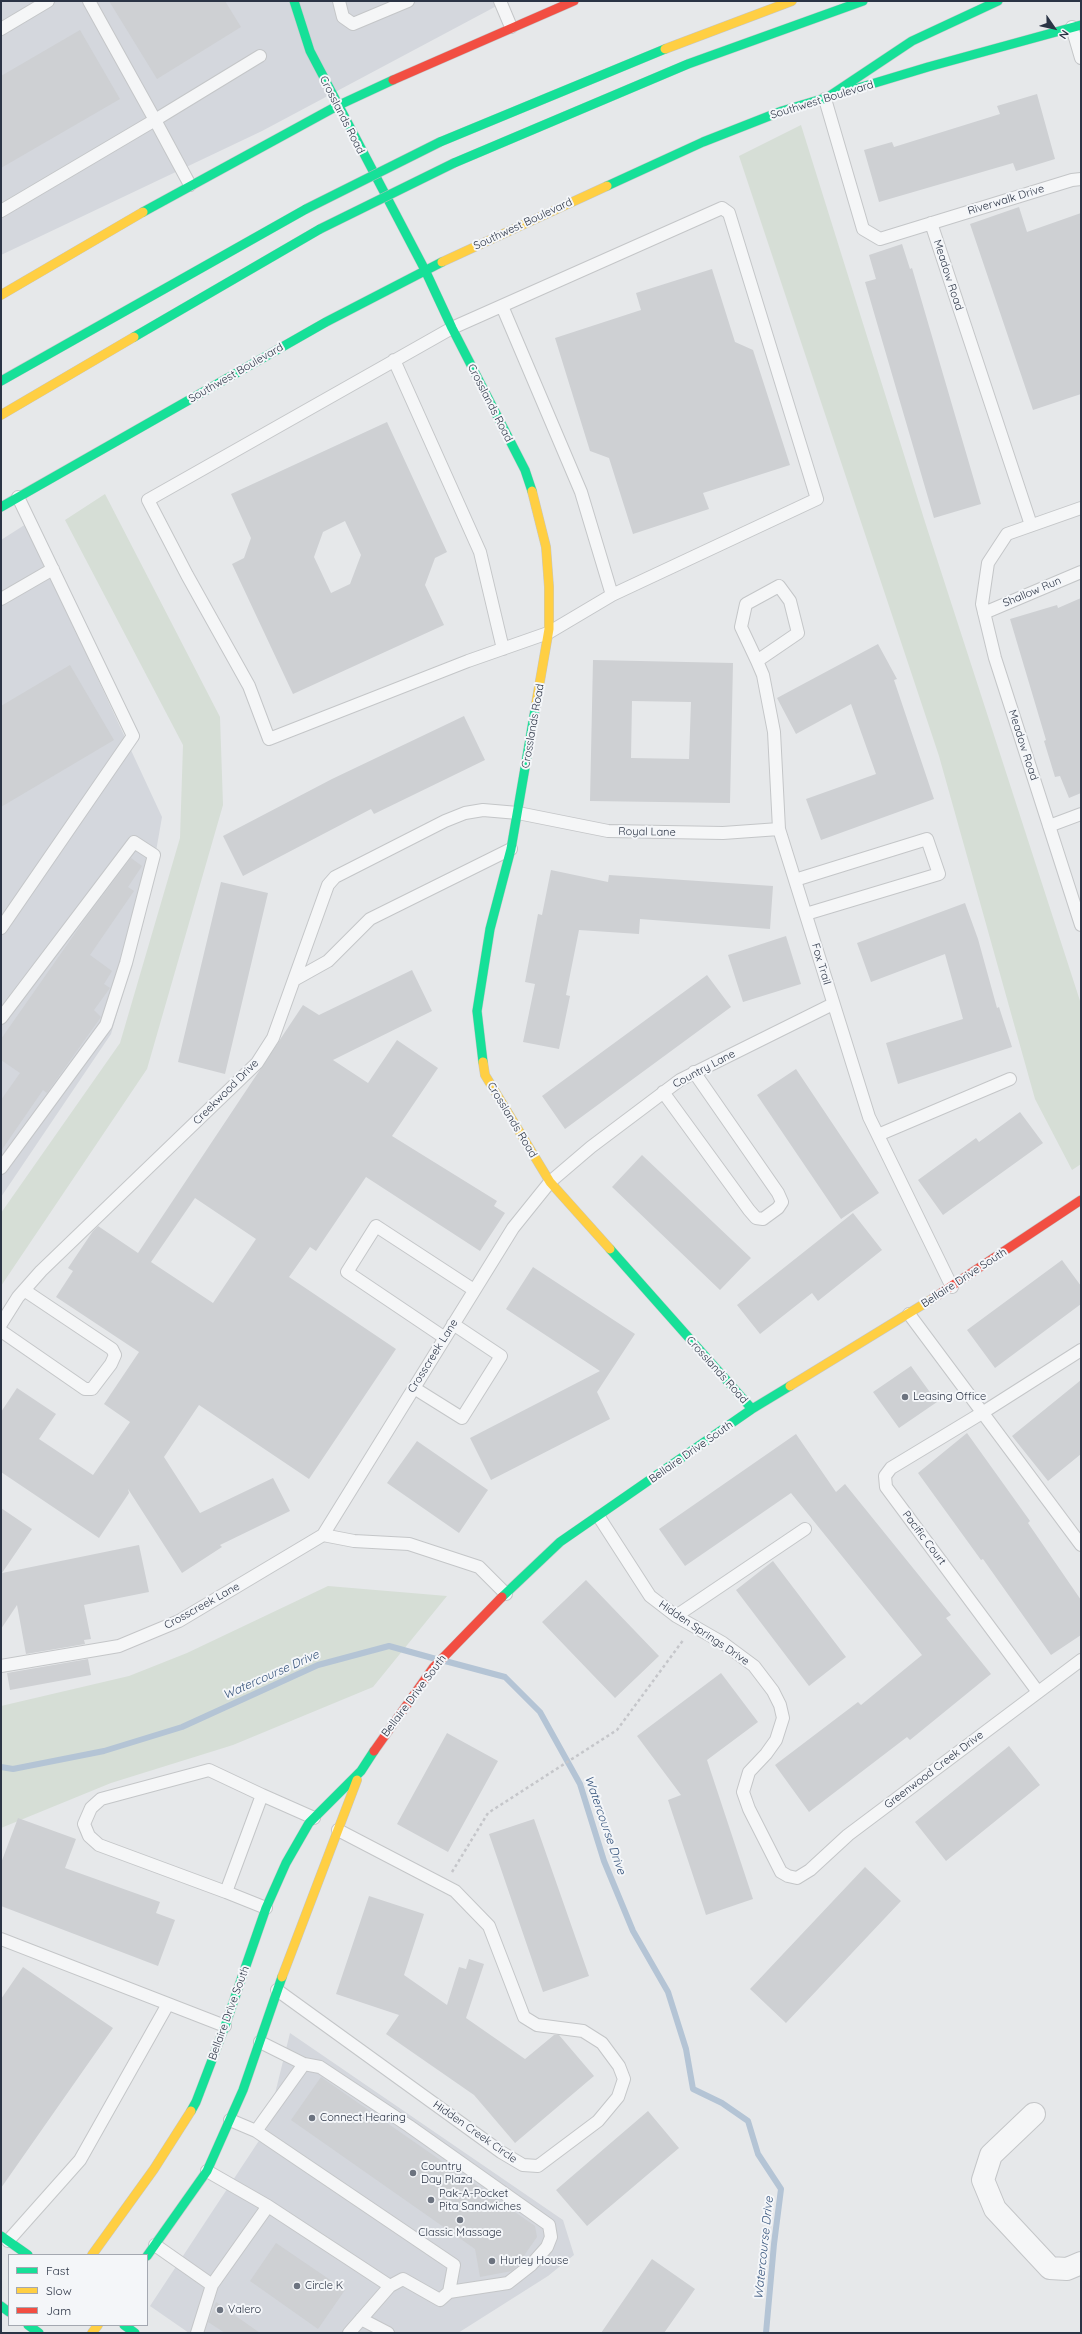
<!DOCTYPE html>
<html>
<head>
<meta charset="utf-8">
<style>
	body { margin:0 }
	#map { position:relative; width:1082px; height:2334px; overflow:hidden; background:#e6e8ea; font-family:Quicksand,sans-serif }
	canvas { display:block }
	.frame { position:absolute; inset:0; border:2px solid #2b3445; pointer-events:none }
	.legend { position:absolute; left:8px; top:2254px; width:140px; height:72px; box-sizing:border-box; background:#f4f6f9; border:1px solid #a4a8b1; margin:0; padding:5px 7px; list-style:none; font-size:12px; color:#2b3445 }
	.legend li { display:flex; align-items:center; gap:8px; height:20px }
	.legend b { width:20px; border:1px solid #a4a8b1 }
	.north { position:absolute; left:1034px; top:8px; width:40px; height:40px; -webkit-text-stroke:3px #f4f6f9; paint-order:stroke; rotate:124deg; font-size:11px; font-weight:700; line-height:16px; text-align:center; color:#2b3445 }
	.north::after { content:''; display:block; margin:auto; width:14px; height:18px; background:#2b3445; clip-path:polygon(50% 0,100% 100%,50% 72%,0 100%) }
</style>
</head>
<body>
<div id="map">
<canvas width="1082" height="2334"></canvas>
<div class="frame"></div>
<ul class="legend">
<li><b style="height:5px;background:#16e098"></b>Fast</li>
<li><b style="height:5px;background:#ffcf43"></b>Slow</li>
<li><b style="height:5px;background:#f24e42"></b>Jam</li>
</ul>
<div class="north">N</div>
</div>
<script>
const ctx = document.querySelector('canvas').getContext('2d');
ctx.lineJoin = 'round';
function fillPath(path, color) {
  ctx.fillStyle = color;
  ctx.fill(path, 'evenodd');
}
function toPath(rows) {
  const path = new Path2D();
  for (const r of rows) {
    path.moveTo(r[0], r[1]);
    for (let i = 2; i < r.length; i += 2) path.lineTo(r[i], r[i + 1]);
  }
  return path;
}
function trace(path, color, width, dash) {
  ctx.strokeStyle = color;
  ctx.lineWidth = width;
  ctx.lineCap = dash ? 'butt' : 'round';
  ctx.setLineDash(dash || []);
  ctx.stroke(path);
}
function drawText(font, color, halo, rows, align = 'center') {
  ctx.font = font + ' Quicksand,sans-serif';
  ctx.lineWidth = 4;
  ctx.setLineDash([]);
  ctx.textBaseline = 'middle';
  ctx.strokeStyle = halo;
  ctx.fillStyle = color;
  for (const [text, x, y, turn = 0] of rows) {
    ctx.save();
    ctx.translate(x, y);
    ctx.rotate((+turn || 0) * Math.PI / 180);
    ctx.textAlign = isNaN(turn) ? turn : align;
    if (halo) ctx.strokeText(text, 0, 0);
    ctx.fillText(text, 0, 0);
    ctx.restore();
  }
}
const built = toPath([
	[1,1,506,1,262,131,1,255],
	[26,524,162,817,144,920,111,1034,1,1197,1,540],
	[290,2033,563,2220,574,2255,548,2276,458,2333,189,2333,150,2306,266,2130]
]);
const green = toPath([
	[801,125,925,522,1081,1004,1081,1164,1072,1170,1035,1099,939,756,739,156],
	[105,494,220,717,223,805,147,1069,1,1286,1,1213,120,1043,180,838,183,745,65,520],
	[328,1586,447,1596,373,1687,233,1745,111,1783,1,1828,1,1706,129,1676,187,1653]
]);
const stream = toPath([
	[445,1661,505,1677,540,1712,580,1784,604,1861,633,1931,668,1992,686,2049,693,2089,722,2103,748,2121,758,2154,781,2189,774,2244,766,2333],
	[1,1767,13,1769,104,1751,182,1727,318,1665,389,1646,436,1659]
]);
const building = toPath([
	[109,1,225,1,241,27,157,79],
	[80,30,120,99,1,168,1,76],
	[1037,94,1055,159,1016,171,1013,163,879,202,864,150,892,142,894,147,1000,114,997,106],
	[1019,207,1027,232,1081,213,1081,394,1033,410,970,224],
	[902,244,910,269,912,268,981,504,934,518,865,282,876,279,869,255],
	[712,269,735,342,753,350,790,465,703,493,709,509,633,534,609,458,590,451,555,338,641,310,636,293],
	[387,422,447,552,435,558,425,585,444,625,293,694,232,564,244,558,251,538,231,494],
	[345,521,361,555,350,584,331,593,314,557,323,532],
	[1081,598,1081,793,1069,798,1060,776,1055,777,1044,741,1046,740,1010,619,1057,605,1058,608],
	[878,644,897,679,894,680,934,799,821,840,806,799,876,774,851,704,796,734,777,698],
	[593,660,733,663,730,803,590,801],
	[632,701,691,702,689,759,631,758],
	[70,665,114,740,1,807,1,706],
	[464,716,485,760,374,814,371,809,243,876,223,836,332,779],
	[131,858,142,866,128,887,134,891,90,955,112,971,104,984,110,988,94,1010,101,1017,47,1093,43,1090,1,1151,1,1100,20,1073,1,1060,1,1039,85,919],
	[551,870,608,882,609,875,773,886,770,929,640,919,639,934,579,930,566,995,570,996,559,1049,523,1042,535,984,525,982,538,914,542,915],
	[221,882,268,893,225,1074,178,1062],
	[965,903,978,939,997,1008,999,1007,1012,1047,898,1084,886,1043,963,1019,945,954,871,982,857,943],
	[786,936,801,984,743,1002,728,955],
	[412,970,432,1011,333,1060,368,1083,397,1040,438,1068,392,1136,497,1201,494,1206,505,1213,480,1251,366,1177,316,1251,310,1247,289,1277,396,1349,309,1479,199,1405,164,1457,200,1513,273,1478,290,1511,220,1545,222,1547,182,1573,128,1489,129,1493,99,1538,1,1472,1,1412,17,1388,56,1414,39,1439,93,1475,130,1422,104,1404,139,1352,56,1297,73,1271,68,1268,93,1231,98,1226,138,1253,303,1005,319,1015],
	[195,1198,256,1239,213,1303,151,1262],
	[707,975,731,1007,565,1129,542,1096],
	[796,1069,879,1193,841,1219,757,1095],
	[1020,1112,1043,1143,943,1215,918,1180,976,1138,979,1142],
	[642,1155,751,1258,720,1290,612,1187],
	[853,1213,882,1250,818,1301,812,1293,760,1334,737,1305],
	[1062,1260,1081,1286,1081,1304,995,1368,967,1330],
	[533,1267,635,1334,597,1392,610,1419,491,1480,470,1438,600,1371,506,1309],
	[911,1366,937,1402,899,1428,873,1392],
	[1081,1380,1081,1454,1048,1481,1012,1436],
	[967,1433,1030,1521,1028,1523,1081,1600,1081,1635,1051,1655,983,1559,981,1560,918,1473],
	[796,1434,836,1492,845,1484,951,1615,946,1618,991,1674,910,1740,907,1737,809,1812,775,1765,858,1702,861,1705,922,1655,791,1493,685,1566,659,1529],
	[417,1441,488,1490,459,1533,387,1483],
	[1,1508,32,1529,2,1573,139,1545,149,1592,84,1605,91,1639,84,1640,85,1644,26,1654,17,1605,1,1629],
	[773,1561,846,1657,809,1686,736,1590],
	[586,1580,659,1656,615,1698,542,1622],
	[88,1659,91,1675,10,1690,7,1673],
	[721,1673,758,1722,707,1760,753,1899,706,1915,668,1800,681,1795,637,1736],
	[447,1733,498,1761,448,1852,397,1824],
	[1009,1746,1040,1785,946,1861,915,1822],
	[18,1818,76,1839,65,1868,160,1902,156,1913,175,1920,158,1966,1,1906,1,1863],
	[534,1819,589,1976,543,1992,489,1834],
	[865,1867,901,1901,786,2023,750,1989],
	[369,1896,424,1914,404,1975,447,2005,459,1967,466,1969,469,1959,484,1964,466,2018,525,2059,554,2035,559,2035,594,2076,515,2143,474,2095,386,2034,399,2015,336,1994],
	[23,1967,113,2028,1,2188,1,1999],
	[321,2077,535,2226,537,2237,516,2267,512,2271,480,2277,475,2249,291,2120],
	[648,2111,679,2148,587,2226,556,2190],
	[276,2243,345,2290,318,2329,250,2281],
	[652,2259,695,2289,664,2333,601,2333],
	[216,2302,260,2333,225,2333,208,2322]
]);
const path = toPath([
	[452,1872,488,1813,617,1730,684,1639]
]);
const lane = toPath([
	[89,1,155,120,260,56],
	[339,1,343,17,353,24,408,1],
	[500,1,511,27],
	[1072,27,1081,58],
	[1,29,48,1],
	[825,99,863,229,880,239,1072,180,1081,179],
	[722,208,729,213,817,499,612,595,548,633,468,661,269,739,249,686,187,575,148,500,452,328,722,208],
	[1,211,155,120,190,185],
	[931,223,1031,525],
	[502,306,581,492,612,595],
	[394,360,480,552,503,649],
	[1081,508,1007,534,988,563,982,604,995,658,1081,925],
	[1,599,53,569],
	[984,613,1081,572],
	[757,661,798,633,790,601,779,586,746,604,741,627,757,661,763,675,774,732,779,829,869,1117,952,1287],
	[1049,826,1081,814],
	[795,880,927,839,939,874,806,914],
	[1,928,133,736,18,497],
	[294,980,328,961,370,919,511,849],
	[1,1018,134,842,154,855,126,963,106,1025,1,1168],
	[663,1092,749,1210,756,1218,763,1219,778,1208,782,1202,778,1193,694,1072],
	[878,1135,1010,1079],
	[909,1314,1081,1545],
	[1,1324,18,1297,41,1271,257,1063,273,1038,328,885,335,877,445,821,465,813,483,810,518,813,608,831,723,833,779,829],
	[1,1331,85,1389,92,1389,111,1364,115,1355,112,1349,24,1290],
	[445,1338,347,1272,376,1226,474,1290],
	[414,1388,462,1418,501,1356,453,1324],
	[599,1517,650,1596,676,1616,723,1643,754,1666,773,1691,780,1705,783,1718,776,1740,766,1754,749,1772,743,1792,749,1809,781,1872,788,1876,797,1878,810,1870,848,1835,1081,1660],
	[323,1535,513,1228,550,1182,591,1147,680,1080,833,1004],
	[676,1616,805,1529],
	[1,1666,119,1646,179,1621,323,1535,354,1541,409,1544,479,1567,506,1594],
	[1038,1692,886,1487,885,1476,891,1468,982,1413,1081,1350],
	[226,1892,99,1845,89,1836,84,1824,91,1808,101,1799,209,1770,262,1795],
	[266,1908,226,1892,262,1795,314,1818],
	[1,1939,225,2026],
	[277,1990,501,2152,523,2165,538,2166,598,2121,618,2097,624,2079,619,2066,602,2043,583,2031,537,2025,524,2017,489,1926,455,1891,338,1830],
	[304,2064,320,2067,409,2126,549,2225,551,2237,547,2247,531,2265,508,2283,449,2292],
	[230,2120,256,2131,304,2064,260,2042],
	[256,2131,454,2265,449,2292,440,2300,403,2279,390,2286,349,2333],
	[207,2171,268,2206,390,2286],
	[8,2241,80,2160,168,2004],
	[155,2245,212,2285,268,2206],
	[361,2319,388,2333],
	[197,2333,212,2285]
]);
const street = toPath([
	[1034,2114,991,2155,983,2180,995,2209,1050,2268,1067,2269,1081,2263]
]);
const fast = toPath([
	[294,1,310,51,425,270,452,328,525,470,532,491],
	[825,99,912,41,998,1],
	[440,142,665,49],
	[454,163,688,64,863,1],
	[607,186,703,142,782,111,928,67,1081,25],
	[143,212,337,106,393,80],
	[134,337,320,229],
	[1,381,306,209],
	[1,507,326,322,442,262],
	[483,1062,477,1011,490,929,511,849,536,704],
	[610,1249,752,1409],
	[502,1597,560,1542,752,1409,790,1386],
	[191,2111,196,2102,225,2026,266,1908,286,1863,309,1823,361,1771,374,1751],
	[1,2236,28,2255],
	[147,2256,207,2171,243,2090,282,1977],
	[1,2306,9,2312],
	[28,2325,39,2333],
	[124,2325,135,2333]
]);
const slow = toPath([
	[665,49,792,1],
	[442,262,607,186],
	[1,295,143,212],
	[1,415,134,337],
	[532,491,546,547,549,587,549,629,536,704],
	[483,1062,485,1075,550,1182,610,1249],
	[790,1386,932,1299],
	[282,1977,357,1780],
	[92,2255,154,2169,191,2111],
	[92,2333,98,2325]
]);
const jam = toPath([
	[393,80,574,1],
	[932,1299,1081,1200],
	[374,1751,433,1668,502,1597]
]);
const fastBridge = toPath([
	[306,209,440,142],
	[320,229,454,163]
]);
const markers = [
	[905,1397,4,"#6c737f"],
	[312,2118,4,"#6c737f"],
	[413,2173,4,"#6c737f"],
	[431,2200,4,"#6c737f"],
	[460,2220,4,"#6c737f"],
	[492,2261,4,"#6c737f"],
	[297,2286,4,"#6c737f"],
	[220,2310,4,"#6c737f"]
];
const streetNames = [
	["Southwest Boulevard",822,100,-17],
	["Crosslands Road",342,115,63],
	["Riverwalk Drive",1006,200,-17],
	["Southwest Boulevard",523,224,-25],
	["Meadow Road",948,275,72],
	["Southwest Boulevard",236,373,-30],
	["Crosslands Road",490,403,63],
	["Shallow Run",1032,592,-23],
	["Crosslands Road",533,726,-80],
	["Meadow Road",1023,745,72],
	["Royal Lane",647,832,1],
	["Fox Trail",821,964,73],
	["Country Lane",704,1069,-28],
	["Creekwood Drive",226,1092,-45],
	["Crosslands Road",512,1120,59],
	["Bellaire Drive South",964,1278,-33],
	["Crosscreek Lane",433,1356,-58],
	["Crosslands Road",717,1370,48],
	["Bellaire Drive South",691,1452,-35],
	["Pacific Court",924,1538,53],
	["Crosscreek Lane",202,1606,-29],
	["Hidden Springs Drive",704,1633,34],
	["Bellaire Drive South",414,1696,-53],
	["Greenwood Creek Drive",934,1770,-37],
	["Bellaire Drive South",229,2013,-70],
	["Hidden Creek Circle",475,2132,35]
];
const poiNames = [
	["Leasing Office",913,1397],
	["Connect Hearing",320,2118],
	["Country",421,2167],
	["Day Plaza",421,2180],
	["Pak-A-Pocket",439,2194],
	["Pita Sandwiches",439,2207],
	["Classic Massage",460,2233,"center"],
	["Hurley House",500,2261],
	["Circle K",305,2286],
	["Valero",228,2310]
];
const waterNames = [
	["Watercourse Drive",271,1675,-24],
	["Watercourse Drive",605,1825,71],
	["Watercourse Drive",764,2248,-84]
];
fillPath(built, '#d4d7dd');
fillPath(green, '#d6ded6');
trace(stream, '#b4c4d5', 6);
fillPath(building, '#ced0d3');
trace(lane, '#c4c6c8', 14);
trace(street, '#c4c6c8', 24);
trace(fast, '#c4c6c8', 10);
trace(slow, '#c4c6c8', 10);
trace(jam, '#c4c6c8', 10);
trace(path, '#c5c6ca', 2.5, [3, 3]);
trace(lane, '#f5f6f7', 12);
trace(street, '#f5f6f7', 22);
trace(fast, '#16e098', 9);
trace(slow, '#ffcf43', 9);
trace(jam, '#f24e42', 9);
trace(fastBridge, '#b8bbbf', 10, []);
trace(fastBridge, '#16e098', 9);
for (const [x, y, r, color] of markers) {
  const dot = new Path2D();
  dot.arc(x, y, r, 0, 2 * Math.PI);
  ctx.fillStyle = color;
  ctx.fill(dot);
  trace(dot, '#f4f6f9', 1.5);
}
drawText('11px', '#2b3445', '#f4f6f9', streetNames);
drawText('11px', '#2b3445', '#f4f6f9', poiNames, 'left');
drawText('italic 12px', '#34527a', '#f4f6f9', waterNames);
</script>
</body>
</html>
